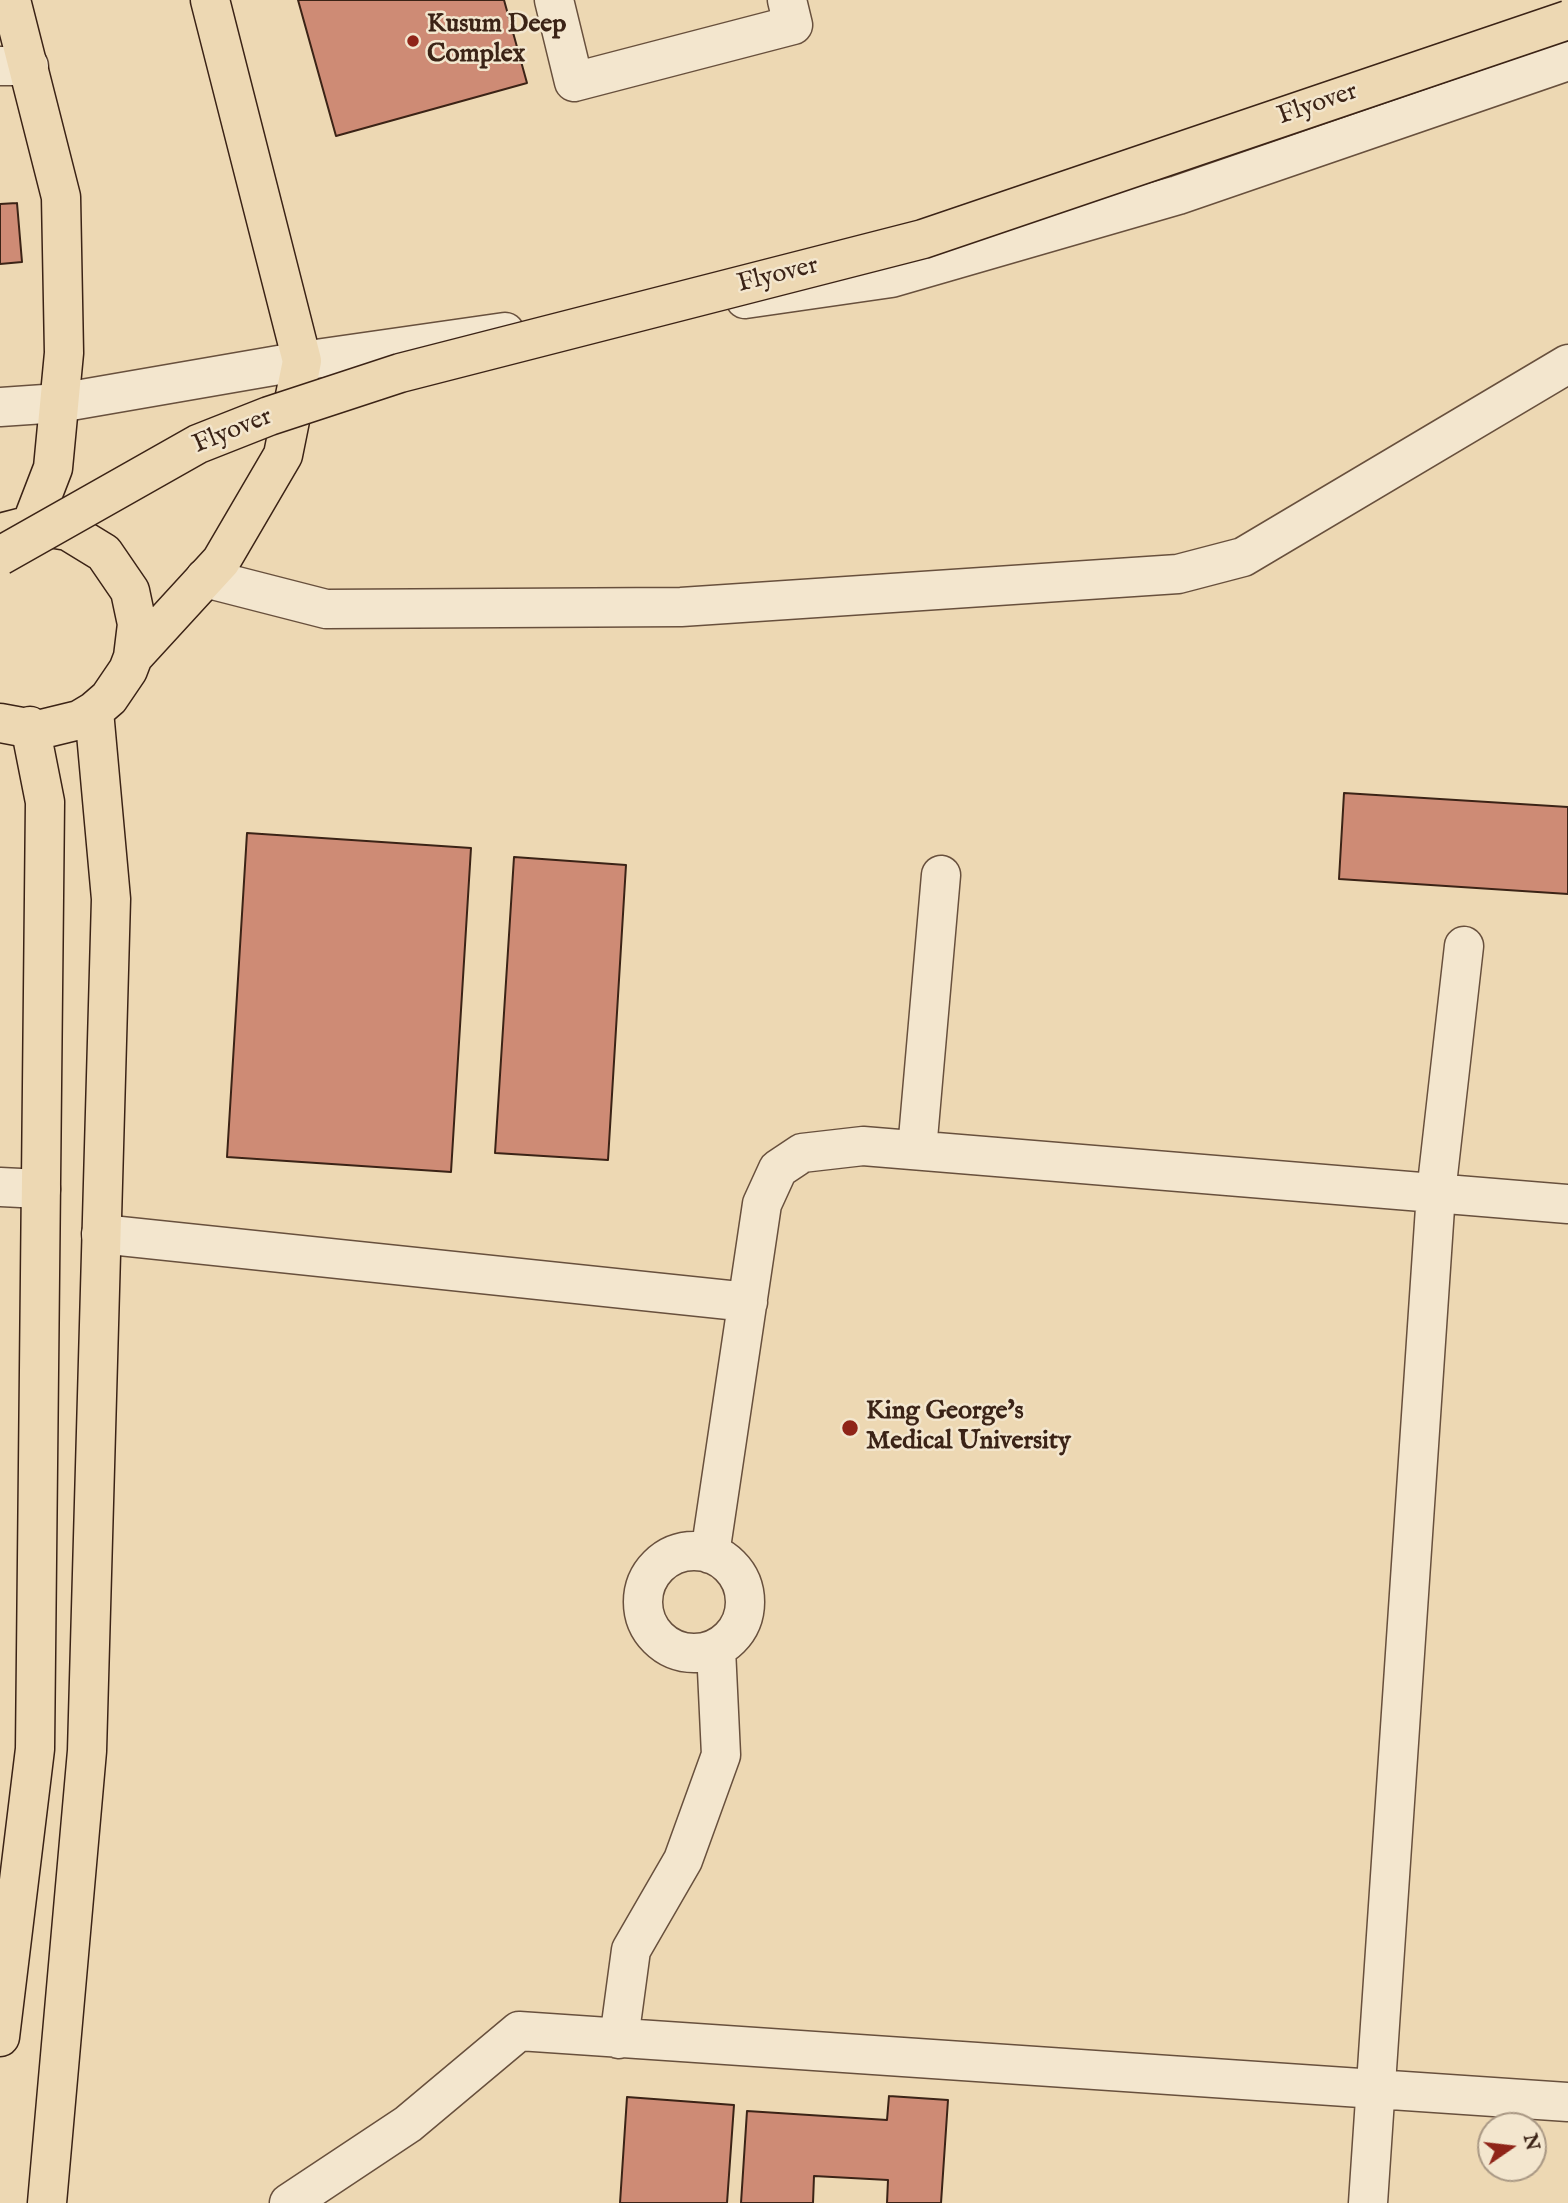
<!DOCTYPE html>
<html>
<head>
<meta charset="utf-8">
<style>
	body { margin:0 }
	#map { position:relative; width:1568px; height:2203px; overflow:hidden; background:#edd8b3; font-family:"IM FELL English",serif }
	canvas { display:block }
	.north { position:absolute; left:1477px; top:2112px; width:70px; height:70px; box-sizing:border-box; background:#f3e6ce; border:2px solid #a99884; border-radius:50%; rotate:76deg; font-size:19px; font-weight:700; line-height:28px; text-align:center; color:#3b2316 }
	.north::after { content:''; display:block; margin:auto; width:24px; height:32px; background:#8f2418; clip-path:polygon(50% 0,100% 100%,50% 72%,0 100%) }
</style>
</head>
<body>
<div id="map">
<canvas width="1568" height="2203"></canvas>
<div class="north">N</div>
</div>
<script>
const ctx = document.querySelector('canvas').getContext('2d');
ctx.lineJoin = 'round';
function fillPath(path, color) {
  ctx.fillStyle = color;
  ctx.fill(path, 'evenodd');
}
function toPath(rows) {
  const path = new Path2D();
  for (const r of rows) {
    if (r.length === 3) {
      path.moveTo(r[0] + r[2], r[1]);
      path.arc(r[0], r[1], r[2], 0, 2 * Math.PI);
      continue;
    }
    path.moveTo(r[0], r[1]);
    for (let i = 2; i < r.length; i += 2) path.lineTo(r[i], r[i + 1]);
  }
  return path;
}
function trace(path, color, width, dash) {
  ctx.strokeStyle = color;
  ctx.lineWidth = width;
  ctx.lineCap = dash ? 'butt' : 'round';
  ctx.setLineDash(dash || []);
  ctx.stroke(path);
}
function drawText(font, color, halo, rows, align = 'center') {
  ctx.font = font + ' "IM FELL English",serif';
  ctx.lineWidth = 5;
  ctx.setLineDash([]);
  ctx.textBaseline = 'middle';
  ctx.strokeStyle = halo;
  ctx.fillStyle = color;
  for (const [text, x, y, turn = 0] of rows) {
    ctx.save();
    ctx.translate(x, y);
    ctx.rotate((+turn || 0) * Math.PI / 180);
    ctx.textAlign = isNaN(turn) ? turn : align;
    if (halo) ctx.strokeText(text, 0, 0);
    ctx.fillText(text, 0, 0);
    ctx.restore();
  }
}
const building = toPath([
	[298,0,504,0,527,83,336,136,298,0],
	[17,203,22,262,0,264,0,204,17,203],
	[1344,793,1568,807,1568,894,1339,879,1344,793],
	[247,833,471,848,451,1172,227,1157,247,833],
	[514,857,626,865,608,1160,495,1153,514,857],
	[889,2096,948,2100,941,2203,887,2203,888,2180,814,2176,813,2203,741,2203,747,2111,887,2120,889,2096],
	[627,2097,734,2105,727,2203,620,2203,627,2097]
]);
const minor = toPath([
	[554,0,574,82,793,25,787,0],
	[0,66,29,66],
	[745,299,891,278,1178,195,1568,61],
	[0,407,59,403,302,361,505,332],
	[205,578,326,609,681,607,1178,574,1243,557,1568,364],
	[917,1150,941,875],
	[0,1187,41,1189],
	[101,1234,748,1302],
	[694,1602,51],
	[710,1554,762,1204,778,1169,802,1153,863,1146,1568,1204],
	[619,2039,631,1950,683,1860,721,1755,716,1649],
	[289,2203,408,2124,519,2031,1568,2102],
	[1368,2203,1436,1193,1464,946]
]);
const major = toPath([
	[11,0,61,197,64,353,53,468,31,525],
	[0,533,31,525,68,531,104,553,130,591,137,624,133,657,128,670,109,698,94,711,79,720,38,730,0,723],
	[133,657,221,561,283,455,302,361,210,0],
	[0,2037,35,1749,45,802,30,726],
	[47,2203,87,1751,111,899,94,711]
]);
const majorBridge = toPath([
	[0,556,198,444,269,416,400,373,923,239,1568,20]
]);
const markers = [
	[413,41,7,"#8f2418"],
	[850,1428,9,"#8f2418"]
];
const poiNames = [
	["Kusum Deep",427,26],
	["Complex",427,56],
	["King George's",866,1413],
	["Medical University",866,1443]
];
const streetNames = [
	["Flyover",1318,105,-19],
	["Flyover",778,276,-14],
	["Flyover",233,432,-22]
];
fillPath(building, '#ce8b75');
trace(building, '#3b2316', 2);
trace(minor, '#68503d', 41);
trace(major, '#3b2316', 41);
trace(minor, '#f3e6ce', 38);
trace(major, '#edd8b3', 38);
trace(majorBridge, '#3b2316', 41, []);
trace(majorBridge, '#edd8b3', 38);
for (const [x, y, r, color] of markers) {
  const dot = new Path2D();
  dot.arc(x, y, r, 0, 2 * Math.PI);
  ctx.fillStyle = color;
  ctx.fill(dot);
  trace(dot, '#f3e6ce', 2.5);
}
drawText('bold 26px', '#3b2316', '#f3e6ce', poiNames, 'left');
drawText('26px', '#3b2316', '#f3e6ce', streetNames);
</script>
</body>
</html>
